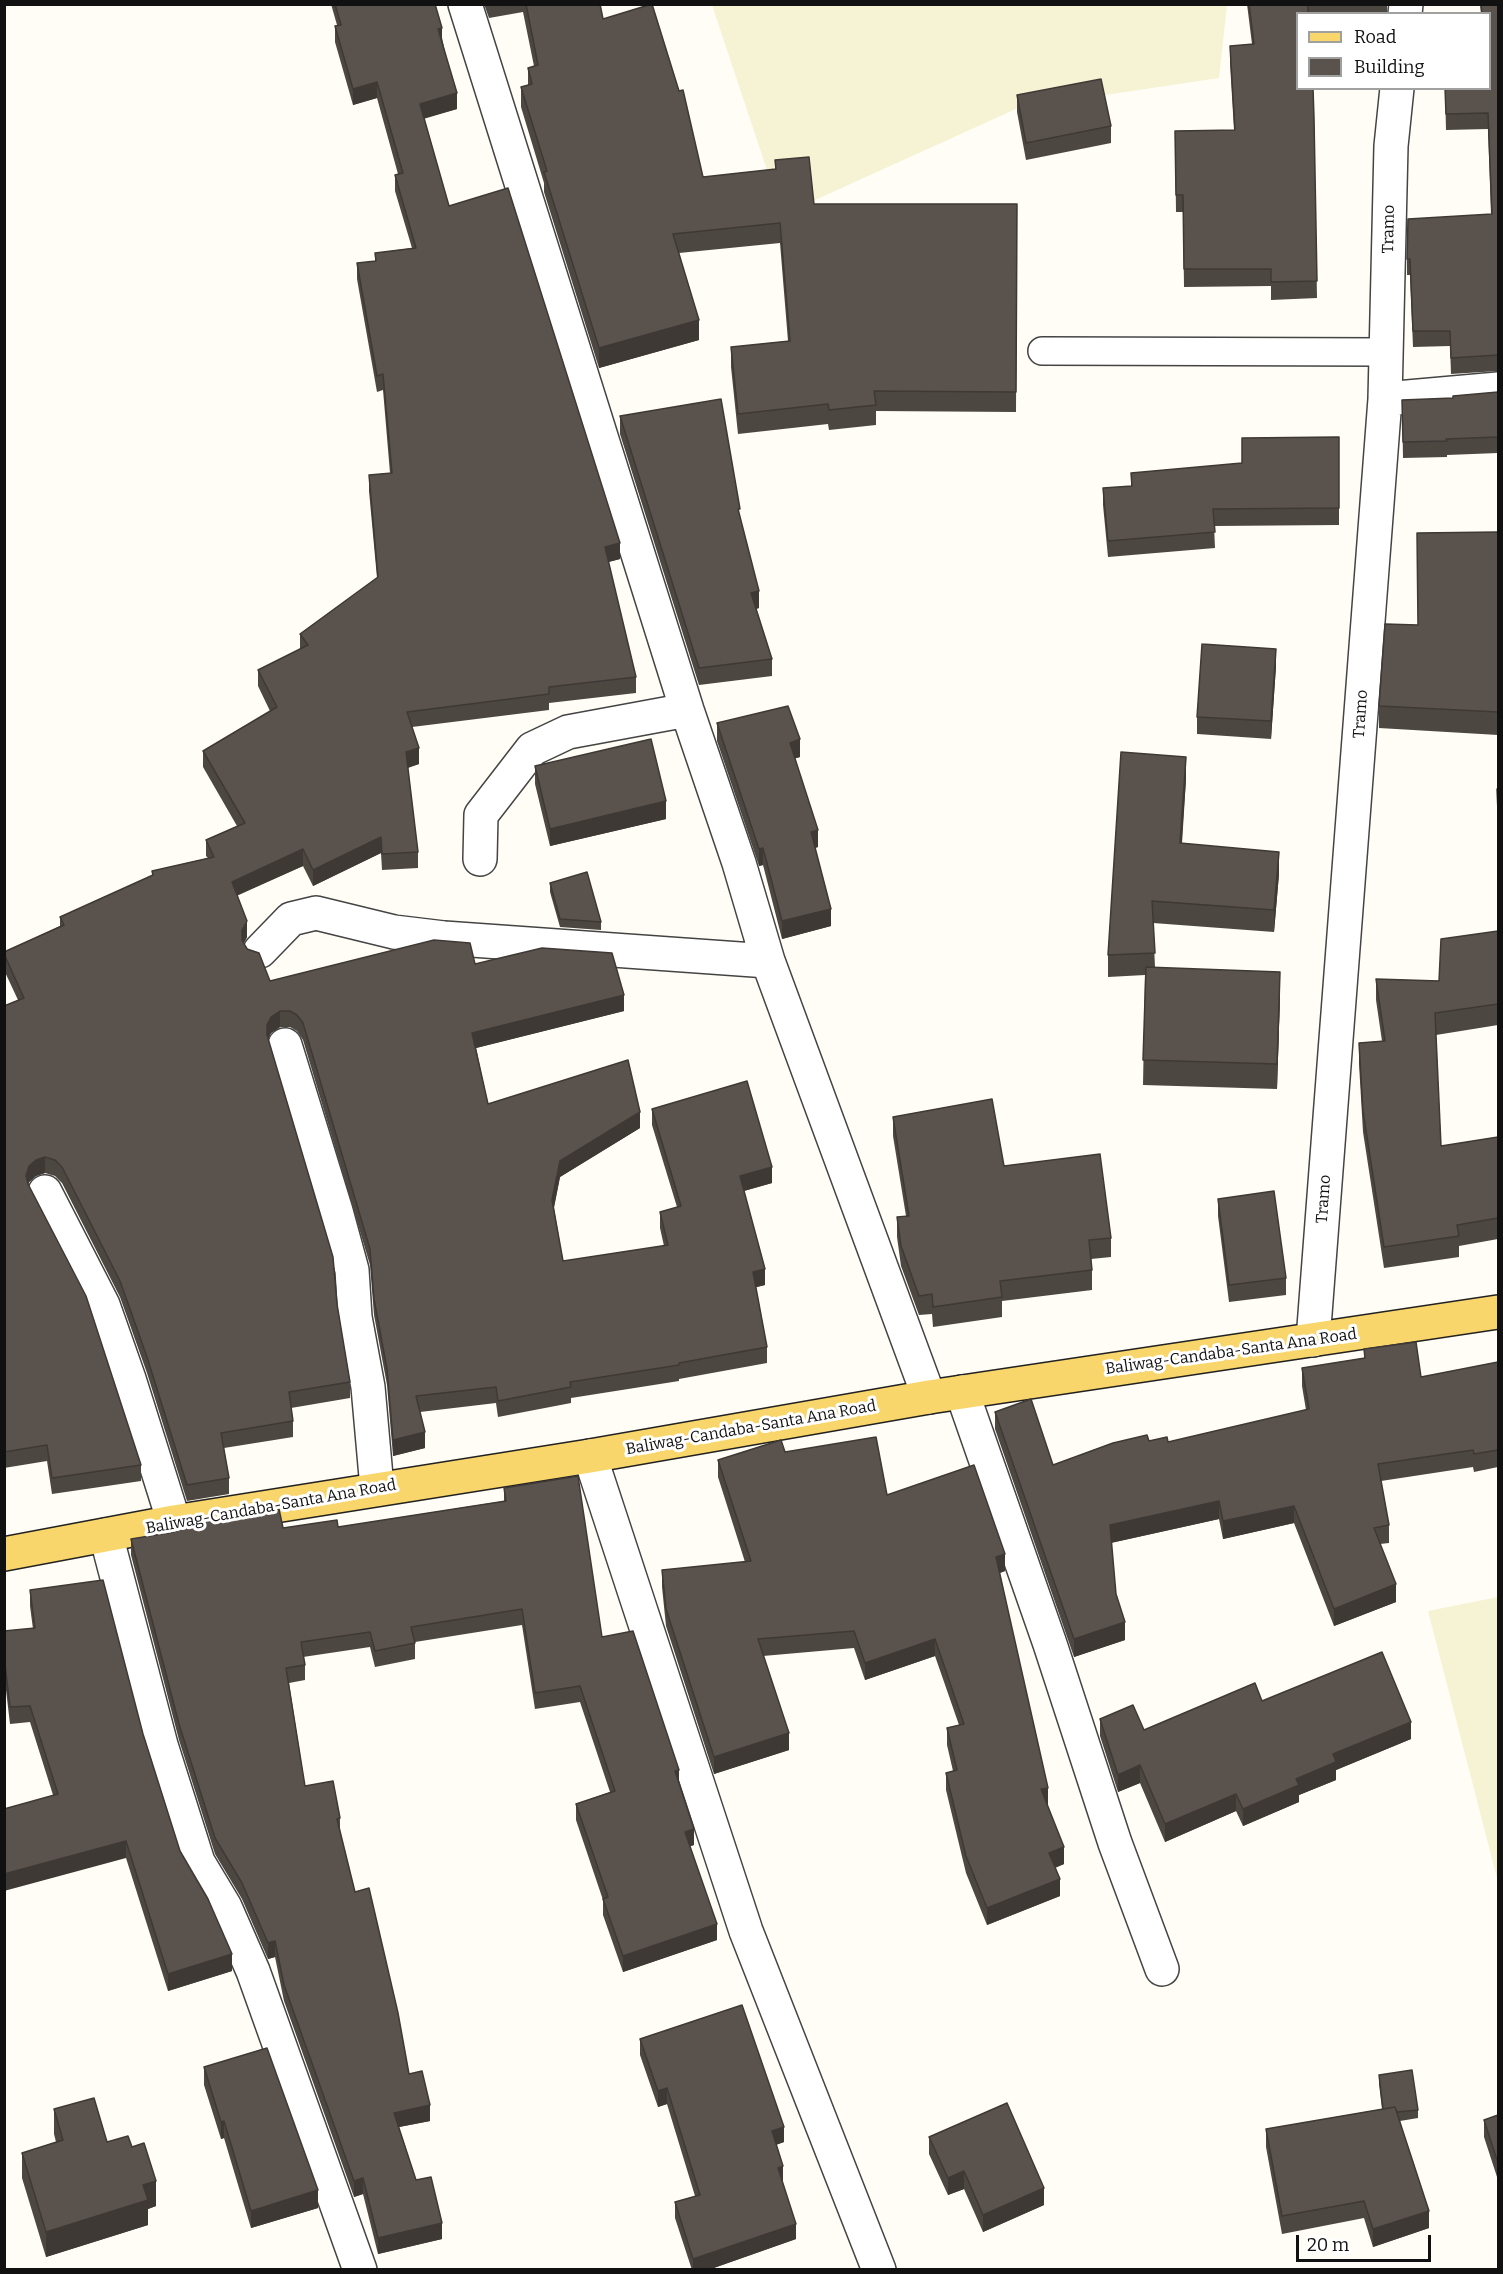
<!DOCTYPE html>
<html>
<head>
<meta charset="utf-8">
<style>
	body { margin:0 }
	#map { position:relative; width:1503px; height:2274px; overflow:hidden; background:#fffdf5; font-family:Bitter,serif }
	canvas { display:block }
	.frame { position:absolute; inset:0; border:6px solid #111; pointer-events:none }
	.legend { position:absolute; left:1296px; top:12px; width:195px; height:78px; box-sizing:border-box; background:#fff; border:2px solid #a0a0a0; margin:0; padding:8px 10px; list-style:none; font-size:18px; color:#111 }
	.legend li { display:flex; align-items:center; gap:12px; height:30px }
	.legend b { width:30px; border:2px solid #a0a0a0 }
	.scale { position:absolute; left:1296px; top:2235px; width:135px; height:27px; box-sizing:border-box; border:3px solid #111; border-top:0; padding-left:8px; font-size:18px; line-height:21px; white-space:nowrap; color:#111; -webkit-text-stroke:4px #fff; paint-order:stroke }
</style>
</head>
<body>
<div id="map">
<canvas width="1503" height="2274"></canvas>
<div class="frame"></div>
<ul class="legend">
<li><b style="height:8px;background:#f9d66b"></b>Road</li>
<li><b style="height:16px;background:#5a524d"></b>Building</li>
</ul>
<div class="scale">20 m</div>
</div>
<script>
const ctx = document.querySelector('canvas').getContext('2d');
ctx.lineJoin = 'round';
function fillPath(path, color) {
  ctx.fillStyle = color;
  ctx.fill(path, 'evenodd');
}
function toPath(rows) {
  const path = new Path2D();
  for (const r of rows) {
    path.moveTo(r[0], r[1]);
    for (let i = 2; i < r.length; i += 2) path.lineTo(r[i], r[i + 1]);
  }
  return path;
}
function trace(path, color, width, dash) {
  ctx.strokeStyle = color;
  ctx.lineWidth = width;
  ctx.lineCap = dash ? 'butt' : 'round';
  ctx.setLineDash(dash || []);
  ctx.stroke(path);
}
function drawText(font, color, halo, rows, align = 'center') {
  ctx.font = font + ' Bitter,serif';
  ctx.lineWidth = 6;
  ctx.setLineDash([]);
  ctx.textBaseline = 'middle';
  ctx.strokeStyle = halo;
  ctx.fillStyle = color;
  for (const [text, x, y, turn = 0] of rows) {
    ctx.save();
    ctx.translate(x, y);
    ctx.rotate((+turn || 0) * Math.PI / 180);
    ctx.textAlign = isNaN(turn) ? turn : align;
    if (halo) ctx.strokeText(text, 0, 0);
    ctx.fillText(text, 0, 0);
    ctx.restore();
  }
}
const farmland = toPath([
	[712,5,1227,5,1219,78,1018,108,782,215],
	[1498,1597,1498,1882,1428,1611]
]);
const service = toPath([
	[1042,351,1386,352]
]);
const pedestrian = toPath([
	[285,1045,336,1211,352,1270,355,1317,368,1387,377,1488]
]);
const minor = toPath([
	[465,4,687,710,739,863,768,961,929,1397],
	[1405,14,1406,4],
	[1385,399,1498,389],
	[480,859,481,815,532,749,568,732,687,710],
	[260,951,291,919,316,913,394,932,444,938,768,961],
	[45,1192,103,1305,129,1379,174,1522],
	[1313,1340,1385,399,1391,146,1397,88],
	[962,1392,1050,1644,1115,1843,1162,1969],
	[590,1456,746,1931,879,2270],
	[106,1535,161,1745,198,1862,225,1907,253,1971,360,2270]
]);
const primary = toPath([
	[4,1554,174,1522,590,1456,929,1397,1498,1312]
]);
const wall = toPath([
	[331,4,435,4,457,109,424,118,449,206,620,559,608,562,636,677,636,693,549,703,549,710,412,727,419,764,408,768,418,852,418,868,382,870,381,853,313,886,303,866,237,895,247,937,244,943,270,981,475,964,624,1011,476,1048,488,1104,640,1128,560,1177,554,1208,563,1261,664,1246,660,1228,660,1212,677,1207,652,1125,652,1109,772,1183,744,1191,765,1285,756,1287,767,1347,767,1363,679,1379,679,1381,571,1398,571,1403,498,1417,496,1403,420,1412,425,1448,393,1456,387,1385,374,1315,370,1265,303,1040,297,1031,290,1027,280,1027,271,1033,268,1038,337,1304,350,1382,350,1398,291,1408,293,1421,293,1437,224,1448,229,1478,229,1494,187,1501,147,1373,120,1297,62,1183,55,1176,45,1173,36,1176,29,1182,28,1185,141,1465,141,1481,52,1494,47,1461,4,1468,4,1006,18,1000,4,970,4,952,60,926,60,917,152,876,152,871,208,858,206,856,206,840,237,826,203,767,203,751,270,711,258,686,258,670,300,649,300,634,377,578,369,491,369,475,390,473,383,390,377,392,357,279,357,263,375,261,375,253,412,248,395,191,395,175,398,174,377,98,353,105,335,42,335,26,337,25],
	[484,4,600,4,603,19,703,177,775,169,775,160,814,204,1017,204,1016,412,876,411,876,425,829,430,828,424,738,434,731,367,731,347,788,341,780,243,679,253,699,340,599,368,544,192,544,183,521,107,521,87,528,85,528,68,534,66,523,12,489,18],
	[1247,4,1387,4,1387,14,1298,14,1314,118,1317,298,1271,300,1271,286,1184,287,1183,212,1176,212,1175,131,1234,130,1230,63,1230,46,1252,44],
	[1480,4,1498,4,1498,371,1451,374,1450,346,1413,347,1410,275,1407,275,1407,259,1491,214,1488,129,1446,130,1445,88,1490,88,1490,14,1481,14],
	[1017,95,1111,126,1111,143,1026,160,1017,112],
	[1498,392,1498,453,1447,455,1447,457,1403,458,1402,400,1453,398],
	[620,416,740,519,759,608,756,609,772,659,772,676,699,685,620,434],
	[1339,437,1339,525,1214,526,1215,548,1108,557,1103,505,1103,488,1131,486,1131,473,1242,463],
	[1498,532,1498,735,1379,728,1379,706,1418,625],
	[1276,666,1271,739,1197,734,1197,717],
	[717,723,800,757,795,758,818,847,815,848,831,926,782,939,763,865,759,866,717,741],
	[535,766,666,819,550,846,535,784],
	[1186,779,1182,844,1279,874,1274,932,1153,923,1155,967,1280,997,1277,1089,1143,1085,1145,975,1108,977,1108,955],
	[1497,789,1498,789,1498,833,1497,810],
	[550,883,601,922,601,930,560,927,550,892],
	[1498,931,1498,1025,1436,1035,1441,1146,1498,1137,1498,1239,1459,1246,1459,1257,1384,1268,1363,1132,1359,1064,1359,1043,1382,1041,1376,1000,1376,979,1439,981],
	[893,1117,1004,1166,1111,1238,1111,1257,1091,1259,1092,1270,1092,1290,1002,1301,1002,1317,933,1327,932,1314,919,1315,901,1266,897,1237,897,1217,906,1216,893,1136],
	[1218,1199,1286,1278,1286,1295,1229,1302,1218,1216],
	[1364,1349,1421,1377,1498,1362,1498,1467,1474,1472,1473,1467,1381,1481,1389,1525,1389,1543,1380,1544,1396,1602,1334,1626,1294,1523,1223,1539,1219,1519,1111,1543,1116,1594,1125,1640,1074,1657,995,1429,995,1412,1053,1465,1149,1441,1168,1442,1306,1410,1302,1386,1302,1368,1364,1358],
	[785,1452,887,1495,1005,1571,1000,1573,1048,1805,1047,1805,1064,1864,1055,1868,1060,1896,987,1925,966,1873,946,1790,946,1773,953,1771,947,1745,947,1728,959,1725,935,1656,865,1680,854,1648,763,1656,789,1750,714,1774,666,1626,662,1587,662,1570,745,1562,718,1477,718,1460],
	[504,1488,602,1637,679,1782,694,1845,690,1846,717,1940,623,1972,603,1915,603,1900,576,1820,576,1804,610,1792,580,1702,535,1709,522,1625,415,1642,415,1659,375,1667,370,1647,303,1657,305,1665,305,1680,289,1683,305,1786,340,1818,340,1832,355,1892,409,2074,430,2121,399,2127,416,2180,442,2239,378,2254,363,2194,354,2197,284,2001,275,1957,268,1959,242,1899,215,1854,179,1740,131,1555,131,1539,172,1532,172,1525,283,1528,338,1527,504,1501],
	[30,1590,143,1734,180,1851,232,1971,168,1991,126,1858,53,1795,30,1722,10,1724,4,1673,4,1631,33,1629,30,1606],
	[1262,1701,1411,1739,1336,1770,1336,1780,1299,1795,1299,1802,1243,1826,1236,1811,1165,1842,1140,1783,1118,1792,1100,1736,1100,1719,1144,1730],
	[640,2039,784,2142,776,2145,783,2181,782,2182,796,2239,708,2270,692,2270,675,2218,675,2202,695,2196,667,2104,658,2107,640,2055],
	[204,2067,318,2208,251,2228,224,2138,221,2139,204,2085],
	[1379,2075,1418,2110,1418,2118,1400,2121,1429,2228,1373,2247,1364,2218,1282,2234,1266,2147,1266,2129,1382,2109,1379,2084],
	[54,2109,107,2142,132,2147,156,2206,148,2209,148,2225,46,2257,22,2178,22,2153,56,2142,54,2134],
	[1498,2115,1498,2180,1484,2137,1484,2120],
	[929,2137,1044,2205,983,2232,964,2189,948,2195,929,2154]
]);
const shadedWall = toPath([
	[442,28,442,44,438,29],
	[377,82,377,98,353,105,353,89],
	[457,93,457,109,420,120,420,104],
	[699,320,699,340,599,368,599,348],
	[620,543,620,559,605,563,605,547],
	[759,591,759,608,751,610,751,593],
	[1276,649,1276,666,1271,739,1271,721],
	[800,739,800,757,790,760,790,743],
	[419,748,419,764,406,768,406,752],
	[1186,757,1186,779,1180,865,1180,843],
	[666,801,666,819,550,846,550,829],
	[818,830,818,847,811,849,811,832],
	[381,837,381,853,313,886,313,870],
	[763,848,763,865,759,866,759,849],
	[303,849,303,866,232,898,232,882],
	[1279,852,1279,874,1274,932,1274,910],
	[831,909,831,926,782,939,782,921],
	[247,921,247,937,242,946,242,930],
	[1280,972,1280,997,1277,1089,1277,1064],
	[624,995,624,1011,472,1049,472,1033],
	[280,1011,280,1027,271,1033,267,1041,267,1025,271,1017],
	[640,1112,640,1128,560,1177,552,1216,552,1200,560,1161],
	[45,1157,45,1173,36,1176,29,1182,26,1192,26,1176,29,1166,36,1160],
	[772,1167,772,1183,740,1192,740,1176],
	[765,1269,765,1285,753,1288,753,1272],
	[425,1432,425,1448,393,1456,393,1440],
	[1219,1501,1219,1519,1110,1543,1110,1525],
	[1294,1506,1294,1523,1223,1539,1223,1521],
	[1005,1554,1005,1571,996,1574,996,1557],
	[1396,1584,1396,1602,1334,1626,1334,1609],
	[1125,1622,1125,1640,1074,1657,1074,1639],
	[935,1639,935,1656,865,1680,865,1663],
	[1411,1722,1411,1739,1336,1770,1336,1780,1299,1795,1299,1802,1243,1826,1243,1809,1333,1754],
	[789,1733,789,1750,714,1774,714,1757],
	[1140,1765,1140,1783,1118,1792,1118,1775],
	[679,1770,679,1786,675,1771],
	[1048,1788,1048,1805,1041,1807,1041,1789],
	[1236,1794,1236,1811,1165,1842,1165,1824],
	[694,1829,694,1845,685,1848,685,1832],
	[126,1841,126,1858,4,1891,4,1874],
	[1064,1847,1064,1864,1049,1870,1049,1853],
	[1060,1879,1060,1896,987,1925,987,1908],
	[717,1924,717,1940,623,1972,623,1956],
	[275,1941,275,1957,268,1959,268,1943],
	[232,1954,232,1971,168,1991,168,1974],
	[667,2088,667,2104,658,2107,658,2091],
	[430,2105,430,2121,394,2128,394,2113],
	[224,2121,224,2138,221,2139,221,2122],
	[784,2127,784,2142,772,2146,772,2131],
	[783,2166,783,2181,778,2183,778,2168],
	[964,2171,964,2189,948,2195,948,2178],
	[363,2178,363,2194,354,2197,354,2181],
	[156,2181,156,2206,148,2209,148,2225,46,2257,46,2232,143,2185],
	[1044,2188,1044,2205,983,2232,983,2215],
	[318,2190,318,2208,251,2228,251,2211],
	[1429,2211,1429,2228,1373,2247,1373,2229],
	[442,2223,442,2239,378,2254,378,2238],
	[796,2224,796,2239,708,2270,693,2270,693,2259]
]);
const building = toPath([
	[335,4,435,4,442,28,438,29,457,93,420,104,449,206,508,188,620,543,605,547,636,677,549,687,549,694,407,712,419,748,406,752,418,852,382,854,381,837,313,870,303,849,232,882,247,921,242,930,242,940,247,949,259,953,270,981,434,940,470,943,475,964,542,948,612,953,624,995,472,1033,488,1104,628,1060,640,1112,560,1161,552,1200,563,1261,668,1245,660,1212,681,1206,652,1109,747,1081,772,1167,740,1176,765,1269,753,1272,767,1347,679,1363,679,1365,570,1382,571,1387,498,1401,496,1387,416,1396,425,1432,393,1440,387,1369,374,1299,370,1249,303,1023,297,1015,290,1011,280,1011,271,1017,267,1025,267,1035,333,1257,337,1304,350,1382,289,1392,293,1421,221,1433,229,1478,187,1485,147,1357,120,1281,62,1167,55,1160,45,1157,36,1160,29,1166,26,1176,28,1184,86,1296,141,1465,52,1478,47,1445,4,1452,4,1006,24,998,4,954,4,952,64,925,60,917,153,875,152,871,214,857,206,840,245,823,203,751,277,707,258,670,308,645,300,634,378,577,369,475,392,473,383,374,377,376,357,263,376,261,375,253,416,248,395,175,403,173,377,82,353,89,335,26,341,25,335,4],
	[526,4,600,4,603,19,652,4,679,91,683,90,703,177,776,169,775,160,809,157,814,204,1017,204,1016,392,874,391,876,405,829,410,828,404,738,414,731,347,790,341,780,223,673,234,699,320,599,348,544,172,547,171,521,87,532,84,528,68,538,65,526,4],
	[1249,4,1308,4,1308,14,1298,14,1298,88,1313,88,1314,118,1317,281,1271,282,1271,269,1184,269,1183,195,1176,195,1175,131,1235,130,1230,46,1254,44,1249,4],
	[1481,4,1498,4,1498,355,1451,358,1450,331,1413,331,1410,259,1407,259,1408,219,1492,214,1488,113,1446,114,1445,88,1490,88,1490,14,1482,14,1481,4],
	[1101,79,1111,126,1026,143,1017,95,1101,79],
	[1498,392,1498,437,1446,439,1447,441,1403,442,1402,400,1453,398,1453,396,1498,392],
	[721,399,740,509,738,509,759,591,751,593,772,659,699,668,620,416,721,399],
	[1339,437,1339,508,1213,509,1215,532,1108,541,1103,488,1132,486,1131,473,1242,463,1242,438,1339,437],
	[1498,532,1498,712,1379,706,1385,624,1418,625,1417,533,1498,532],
	[1202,644,1276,649,1271,721,1197,717,1202,644],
	[788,706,800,739,790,743,818,830,811,832,831,909,782,921,763,848,759,849,717,723,788,706],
	[651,739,666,801,550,829,535,766,651,739],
	[1121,752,1186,757,1180,843,1279,852,1274,910,1152,901,1155,953,1108,955,1121,752],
	[1497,789,1498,789,1498,812,1497,789],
	[587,872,601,922,560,919,550,883,587,872],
	[1498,931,1498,1004,1435,1013,1441,1146,1498,1137,1498,1218,1457,1225,1459,1236,1384,1247,1363,1111,1359,1043,1385,1041,1376,979,1439,981,1441,939,1498,931],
	[1146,967,1280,972,1277,1064,1143,1060,1146,967],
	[992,1099,1004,1166,1100,1154,1111,1238,1089,1240,1092,1270,1000,1281,1002,1297,933,1307,932,1294,919,1296,901,1246,897,1217,909,1216,893,1117,992,1099],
	[1274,1191,1286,1278,1229,1285,1218,1199,1274,1191],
	[1416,1342,1421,1377,1498,1362,1498,1450,1474,1454,1473,1450,1378,1464,1389,1525,1374,1528,1396,1584,1334,1609,1294,1506,1223,1521,1219,1501,1110,1525,1116,1594,1125,1622,1074,1639,995,1412,1031,1399,1053,1465,1113,1443,1147,1435,1149,1441,1167,1437,1168,1442,1309,1409,1302,1368,1365,1358,1364,1349,1416,1342],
	[876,1437,887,1495,974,1465,1005,1554,996,1557,1048,1788,1041,1789,1064,1847,1049,1853,1060,1879,987,1908,966,1856,946,1773,957,1770,947,1728,964,1724,935,1639,865,1663,854,1631,758,1639,789,1733,714,1757,666,1609,662,1570,751,1561,718,1460,781,1440,785,1452,876,1437],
	[578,1476,602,1637,633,1631,679,1770,675,1771,694,1829,685,1832,717,1924,623,1956,603,1899,608,1897,576,1804,615,1791,580,1686,535,1693,522,1609,411,1627,415,1643,375,1651,370,1632,301,1642,305,1665,286,1668,305,1786,333,1781,340,1818,337,1819,355,1892,369,1888,398,2013,409,2074,422,2071,430,2105,394,2113,416,2180,431,2177,442,2223,378,2238,363,2178,354,2181,284,1985,275,1941,268,1943,242,1883,215,1838,179,1724,131,1539,174,1532,172,1525,279,1509,283,1528,337,1520,338,1527,506,1501,504,1488,578,1476],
	[103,1580,143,1734,180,1851,208,1899,232,1954,168,1974,126,1841,4,1874,4,1809,58,1794,30,1706,10,1707,4,1656,4,1631,35,1628,30,1590,103,1580],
	[1382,1652,1411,1722,1333,1754,1336,1762,1296,1779,1299,1785,1243,1809,1236,1794,1165,1824,1140,1765,1118,1775,1100,1719,1133,1705,1144,1730,1255,1683,1262,1701,1382,1652],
	[742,2005,784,2127,772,2131,783,2166,778,2168,796,2224,693,2259,675,2202,700,2195,667,2088,658,2091,640,2039,742,2005],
	[267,2048,318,2190,251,2211,224,2121,221,2122,204,2067,267,2048],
	[1412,2070,1418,2110,1397,2112,1395,2107,1383,2109,1379,2075,1412,2070],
	[94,2098,107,2142,128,2136,132,2147,144,2143,156,2181,143,2185,148,2200,46,2232,22,2153,63,2140,54,2109,94,2098],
	[1007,2103,1044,2188,983,2215,964,2171,948,2178,929,2137,1007,2103],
	[1395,2107,1429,2211,1373,2229,1364,2201,1282,2216,1266,2129,1395,2107],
	[1498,2115,1498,2163,1484,2120,1498,2115]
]);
const streetNames = [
	["Tramo",1389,229,-89],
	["Tramo",1361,714,-86],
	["Tramo",1324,1199,-86],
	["Baliwag-Candaba-Santa Ana Road",1231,1352,-8],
	["Baliwag-Candaba-Santa Ana Road",751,1428,-10],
	["Baliwag-Candaba-Santa Ana Road",271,1507,-10]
];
fillPath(farmland, '#f6f3d4');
trace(service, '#444', 30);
trace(pedestrian, '#444', 36);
trace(minor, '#444', 36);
trace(primary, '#222', 36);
trace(service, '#fff', 27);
trace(pedestrian, '#fff', 33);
trace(minor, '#fff', 33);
trace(primary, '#f9d66b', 33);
fillPath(wall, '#4d4742');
fillPath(shadedWall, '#3f3936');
fillPath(building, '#5a524d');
trace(building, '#3f3936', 1.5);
drawText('16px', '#111', '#fff', streetNames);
</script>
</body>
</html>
